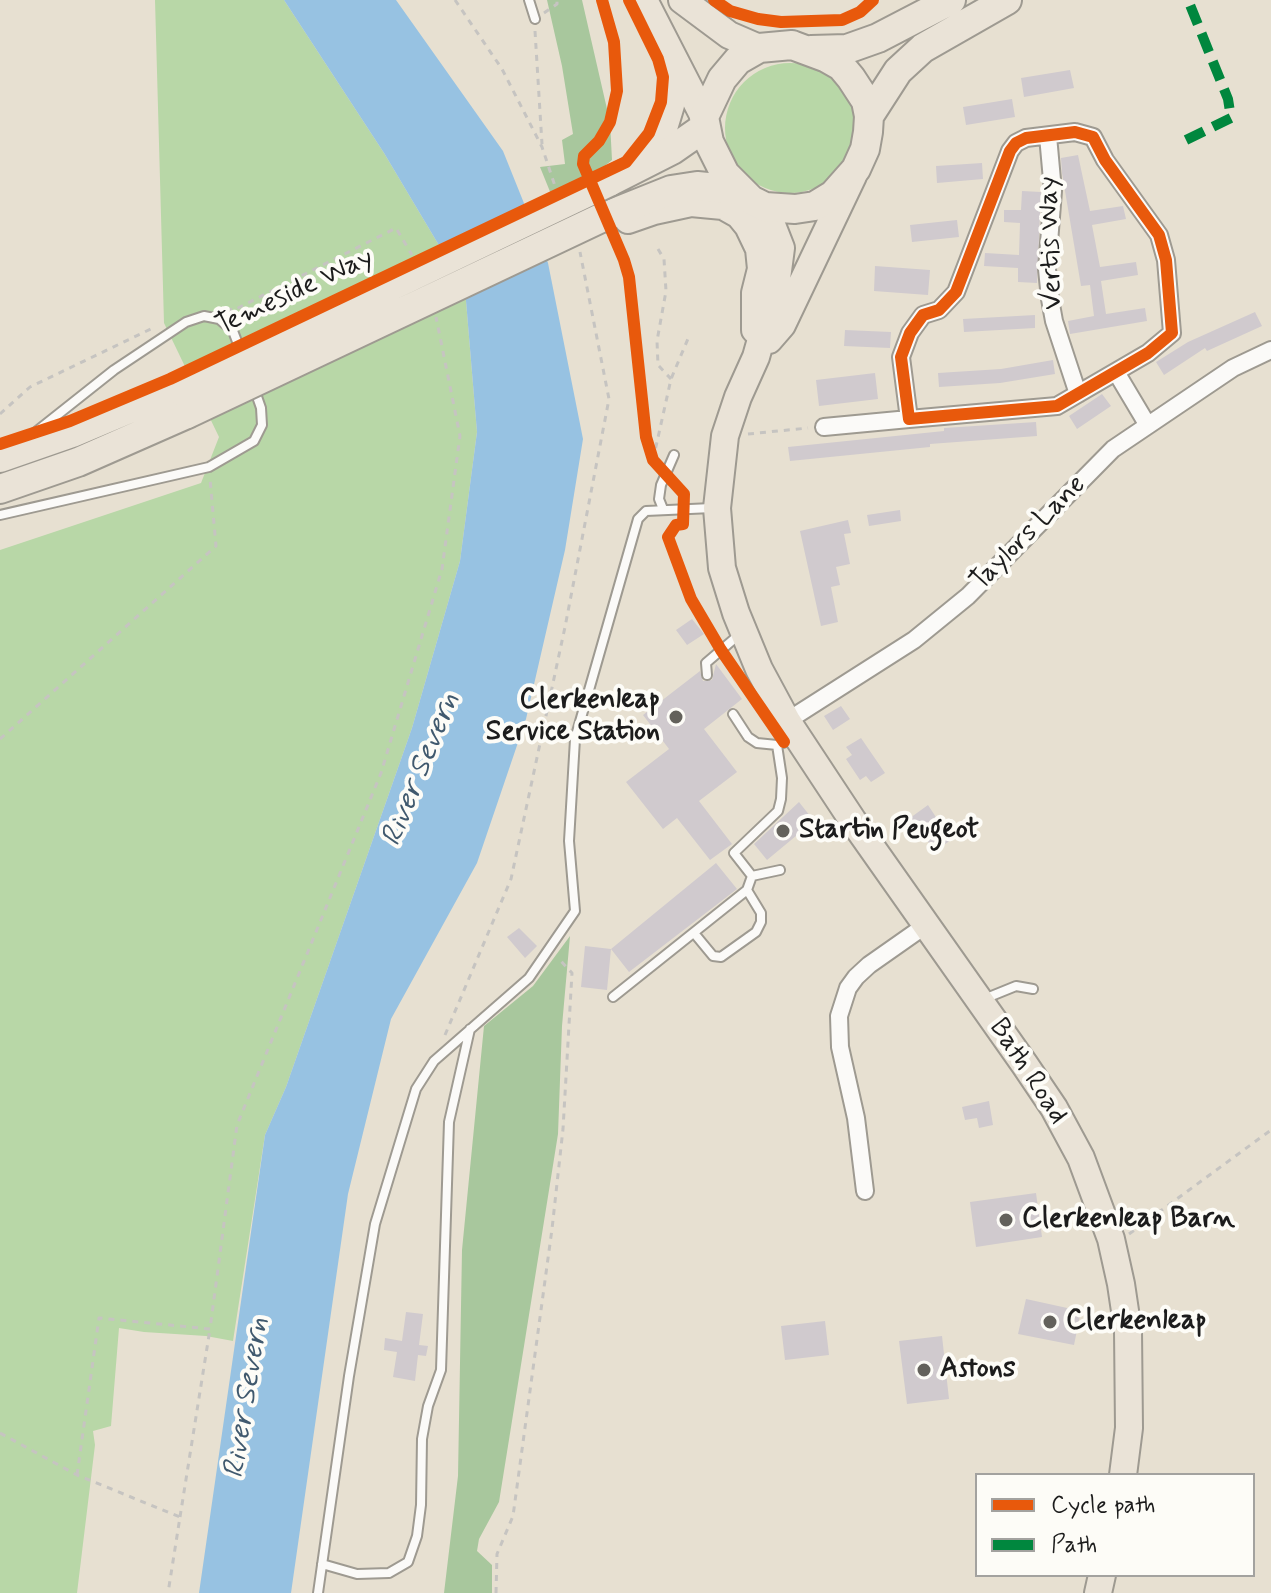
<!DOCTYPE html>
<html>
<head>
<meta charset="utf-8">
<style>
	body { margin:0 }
	#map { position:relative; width:1271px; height:1593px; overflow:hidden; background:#e7e0d1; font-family:Mynerve,sans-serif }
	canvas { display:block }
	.legend { position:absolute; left:975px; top:1473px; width:280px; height:104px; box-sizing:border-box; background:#fdfcf7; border:2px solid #a3a29f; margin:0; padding:10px 14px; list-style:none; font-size:24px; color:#1c1c1c }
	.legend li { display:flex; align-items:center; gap:16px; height:40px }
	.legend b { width:40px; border:2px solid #a3a29f }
</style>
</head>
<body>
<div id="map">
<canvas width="1271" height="1593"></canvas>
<ul class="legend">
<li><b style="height:10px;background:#e8590c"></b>Cycle path</li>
<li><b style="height:10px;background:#00873e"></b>Path</li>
</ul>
</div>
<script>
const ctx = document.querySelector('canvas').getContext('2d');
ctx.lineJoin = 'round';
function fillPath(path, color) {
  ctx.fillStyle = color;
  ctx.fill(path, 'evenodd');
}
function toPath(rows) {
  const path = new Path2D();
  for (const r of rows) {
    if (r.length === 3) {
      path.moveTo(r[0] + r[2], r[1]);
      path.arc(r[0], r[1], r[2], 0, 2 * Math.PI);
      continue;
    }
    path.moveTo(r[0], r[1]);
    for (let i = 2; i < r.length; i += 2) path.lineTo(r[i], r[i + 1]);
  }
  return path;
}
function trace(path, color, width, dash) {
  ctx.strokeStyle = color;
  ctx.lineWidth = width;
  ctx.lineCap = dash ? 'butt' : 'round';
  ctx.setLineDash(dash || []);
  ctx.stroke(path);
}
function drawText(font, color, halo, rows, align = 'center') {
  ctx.font = font + ' Mynerve,sans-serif';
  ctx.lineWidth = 8;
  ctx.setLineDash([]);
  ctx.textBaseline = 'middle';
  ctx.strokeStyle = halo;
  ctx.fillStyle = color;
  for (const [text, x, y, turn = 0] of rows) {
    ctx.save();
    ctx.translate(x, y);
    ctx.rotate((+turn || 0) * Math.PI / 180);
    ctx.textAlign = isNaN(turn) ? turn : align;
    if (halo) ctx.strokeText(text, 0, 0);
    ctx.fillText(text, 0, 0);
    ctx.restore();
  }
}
const green = toPath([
	[155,0,284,0,384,153,465,289,477,432,460,561,412,728,286,1087,265,1135,233,1341,206,1336,144,1332,119,1328,111,1426,93,1431,95,1445,77,1593,0,1593,0,550,201,483,219,437,164,323],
	[790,128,65]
]);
const forest = toPath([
	[547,0,582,0,610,122,612,160,595,174,553,199,540,167,565,164,562,140,573,134,562,66],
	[570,936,562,1026,558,1134,499,1502,479,1539,477,1551,492,1565,492,1593,444,1593,458,1476,462,1250,484,1026,533,986]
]);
const water = toPath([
	[284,0,396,0,503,151,548,263,583,439,565,550,526,719,477,863,391,1019,348,1194,291,1593,199,1593,265,1135,286,1087,412,728,460,561,477,432,465,289,384,153]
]);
const building = toPath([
	[1070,70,1074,88,1024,97,1021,78],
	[1012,99,1015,117,966,125,963,107],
	[1078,155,1090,211,1123,206,1126,219,1092,225,1100,267,1136,262,1138,275,1101,281,1106,314,1145,308,1147,321,1070,334,1068,321,1094,316,1090,285,1081,286,1062,173,1061,158],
	[982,163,983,179,937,183,936,166],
	[1022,191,1041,192,1037,283,1018,282,1018,268,984,266,985,253,1019,255,1020,223,1004,222,1004,210,1021,210],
	[957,220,959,237,912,242,910,225],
	[875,266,930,270,928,295,874,291],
	[1255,312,1262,326,1207,351,1205,348,1164,375,1156,362,1188,342],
	[1035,315,1035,328,964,332,963,319],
	[845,330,891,332,890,348,844,346],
	[1053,360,1055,374,1000,383,939,387,938,373,1001,369],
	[875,373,878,399,819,406,816,380],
	[1102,394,1111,406,1077,429,1069,416],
	[1036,422,1037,436,930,444,930,447,790,461,788,447,944,431,944,428],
	[900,510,901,521,869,526,867,515],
	[848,520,851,533,844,534,850,564,836,567,840,585,831,587,838,622,821,626,800,531],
	[692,619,704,634,687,645,676,630],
	[716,664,742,699,704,729,737,772,699,801,732,844,710,860,677,818,663,829,626,782,669,749,643,715,700,671,703,681,712,680],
	[841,706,850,719,833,730,824,716],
	[861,738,885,773,871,782,866,776,860,780,846,759,852,755,846,747],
	[799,802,814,821,767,860,754,844],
	[928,805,951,840,935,851,910,818],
	[716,863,737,889,629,972,611,949],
	[519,928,537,946,525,958,507,937],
	[585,946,611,949,607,990,581,987],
	[989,1101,993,1125,979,1128,977,1118,965,1120,962,1107],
	[1036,1193,1042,1237,976,1247,970,1202],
	[1026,1299,1081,1311,1074,1345,1018,1334],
	[406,1312,423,1314,419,1345,428,1346,426,1356,418,1355,415,1381,393,1377,397,1352,384,1350,385,1338,402,1341],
	[825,1321,829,1355,785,1360,781,1326],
	[942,1336,949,1399,907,1404,899,1341]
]);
const path = toPath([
	[455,0,502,69,542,147,555,186],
	[544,13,557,4,557,0],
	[535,31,542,144],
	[658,249,664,259,666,291,657,341,658,365,671,379],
	[226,309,234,310,396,228,412,255],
	[0,414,30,387,155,327],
	[748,434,808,428],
	[653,460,671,379,690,334],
	[0,739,216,546,210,479],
	[445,1035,511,879,565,627,609,399,580,252],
	[1129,1234,1271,1130],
	[0,1433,77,1475,180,1517,168,1593],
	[77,1475,99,1318,210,1329,237,1125,381,773,442,569,460,436,436,317],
	[180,1517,210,1329],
	[496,1593,497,1554,513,1516,552,1229,563,1129,572,973,558,958]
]);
const service = toPath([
	[529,0,535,19],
	[32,435,114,370,186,322,204,316,219,319,233,331,241,352],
	[663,509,659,499,661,485,674,455],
	[0,515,209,467,254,441,262,425,261,408,254,388],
	[707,675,706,663,741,633],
	[733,714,748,737,757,743,777,745,794,739],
	[752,876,780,870],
	[694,933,713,956,721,957,756,932,761,922,761,913,747,890],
	[613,997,747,890,752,876,734,853,778,811,781,799,782,778,777,745],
	[984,999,1016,986,1033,989],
	[322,1564,357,1574,389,1573,408,1562,417,1536,421,1505,422,1439,428,1406,441,1370,449,1122,470,1029],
	[318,1593,349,1376,375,1224,416,1089,434,1061,529,978,575,911,569,841,575,739,638,519,646,511,712,508]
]);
const minor = toPath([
	[1075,132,1093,137,1105,160,1159,235,1166,260,1172,333,1148,353,1057,406,909,419,901,357,910,333,923,315,939,310,956,292,1010,151,1016,143,1026,138,1075,132],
	[1048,136,1053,191,1047,269,1050,299,1054,321,1078,394],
	[1116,372,1147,424],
	[824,427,909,419],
	[787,721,914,640,968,596,1113,449,1233,368,1271,350],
	[865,1191,856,1118,840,1047,839,1016,848,988,856,977,869,965,926,925]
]);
const primary = toPath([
	[644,0,704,117],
	[682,0,729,35,759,48],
	[643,165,665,125,671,105,677,65],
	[765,207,781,248,776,286,756,357,738,397,725,436,717,508,722,568,736,613,759,669,787,721,853,821,1025,1065,1054,1108,1081,1158,1111,1239,1121,1284,1128,1331,1129,1428,1123,1475],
	[628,220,654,211,691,203,723,206,739,215,748,226,759,249,761,269,755,293,755,330],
	[769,340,782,325,853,176],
	[1098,1593,1102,1575]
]);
const trunk = toPath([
	[792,45,827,58,841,66,851,78,866,101,869,116,868,132,865,149,856,169,833,195,815,206,795,209,765,207,751,200,725,174,709,142,704,117,722,79,738,60,759,48,792,45],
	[811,50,847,49,878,38,951,0],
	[869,116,898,71,923,48,1007,0],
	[609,182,672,150,705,127],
	[601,218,671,190,697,186,739,190],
	[0,458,72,433,176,389],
	[0,489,78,462,187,414]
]);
const trunkBridge = toPath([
	[176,389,609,182],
	[187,414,601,218]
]);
const quiet = toPath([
	[1186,140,1231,118,1228,99,1188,0]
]);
const cycleway = toPath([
	[602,0,614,42,617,91,610,122,599,141,584,156,583,164,624,260,629,277,646,437,653,460,684,494,683,524,676,525,668,537,691,599,721,650,784,742],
	[714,0,730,11,758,19,781,22,842,20,860,12,873,0],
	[1075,132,1093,137,1105,160,1159,235,1166,260,1172,333,1148,353,1057,406,909,419,901,357,910,333,923,315,939,310,956,292,1010,151,1016,143,1026,138,1075,132],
	[0,444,70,421,170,379,626,162,649,133,661,102,663,77,658,59,629,0]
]);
const markers = [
	[676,717,8,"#63615b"],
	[783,831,8,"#63615b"],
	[1006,1220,8,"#63615b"],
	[1050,1322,8,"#63615b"],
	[924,1370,8,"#63615b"]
];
const streetNames = [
	["Vertis Way",1052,243,-92],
	["Temeside Way",295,293,-25],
	["Taylors Lane",1029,534,-45],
	["Bath Road",1027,1072,57]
];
const poiNames = [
	["Clerkenleap",660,701,"right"],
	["Service Station",660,733,"right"],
	["Startin Peugeot",799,831],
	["Clerkenleap Barn",1022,1220],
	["Clerkenleap",1066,1322],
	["Astons",940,1370]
];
const waterNames = [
	["River Severn",422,770,-68],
	["River Severn",248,1398,-81]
];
fillPath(green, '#b8d7a7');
fillPath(forest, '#a8c79d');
fillPath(water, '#97c2e2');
fillPath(building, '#d0cace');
trace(service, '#9e9a91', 12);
trace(minor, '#9e9a91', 20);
trace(primary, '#9e9a91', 30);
trace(trunk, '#9e9a91', 32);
trace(path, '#c6c4c1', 3, [6, 6]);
trace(service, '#fbfaf8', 8);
trace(minor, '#fbfaf8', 16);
trace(primary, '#eae3d7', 26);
trace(trunk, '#eae3d7', 28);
trace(trunkBridge, '#9e9a91', 32, []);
trace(trunkBridge, '#eae3d7', 28);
trace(quiet, '#00873e', 10, [20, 10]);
trace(cycleway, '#e8590c', 12);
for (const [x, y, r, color] of markers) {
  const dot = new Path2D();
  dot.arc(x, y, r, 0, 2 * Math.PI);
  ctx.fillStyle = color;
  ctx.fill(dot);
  trace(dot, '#fdfcf7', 3);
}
drawText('28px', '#1c1c1c', '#fdfcf7', streetNames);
drawText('bold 28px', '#1c1c1c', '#fdfcf7', poiNames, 'left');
drawText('italic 30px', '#40596e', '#fdfcf7', waterNames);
</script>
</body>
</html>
